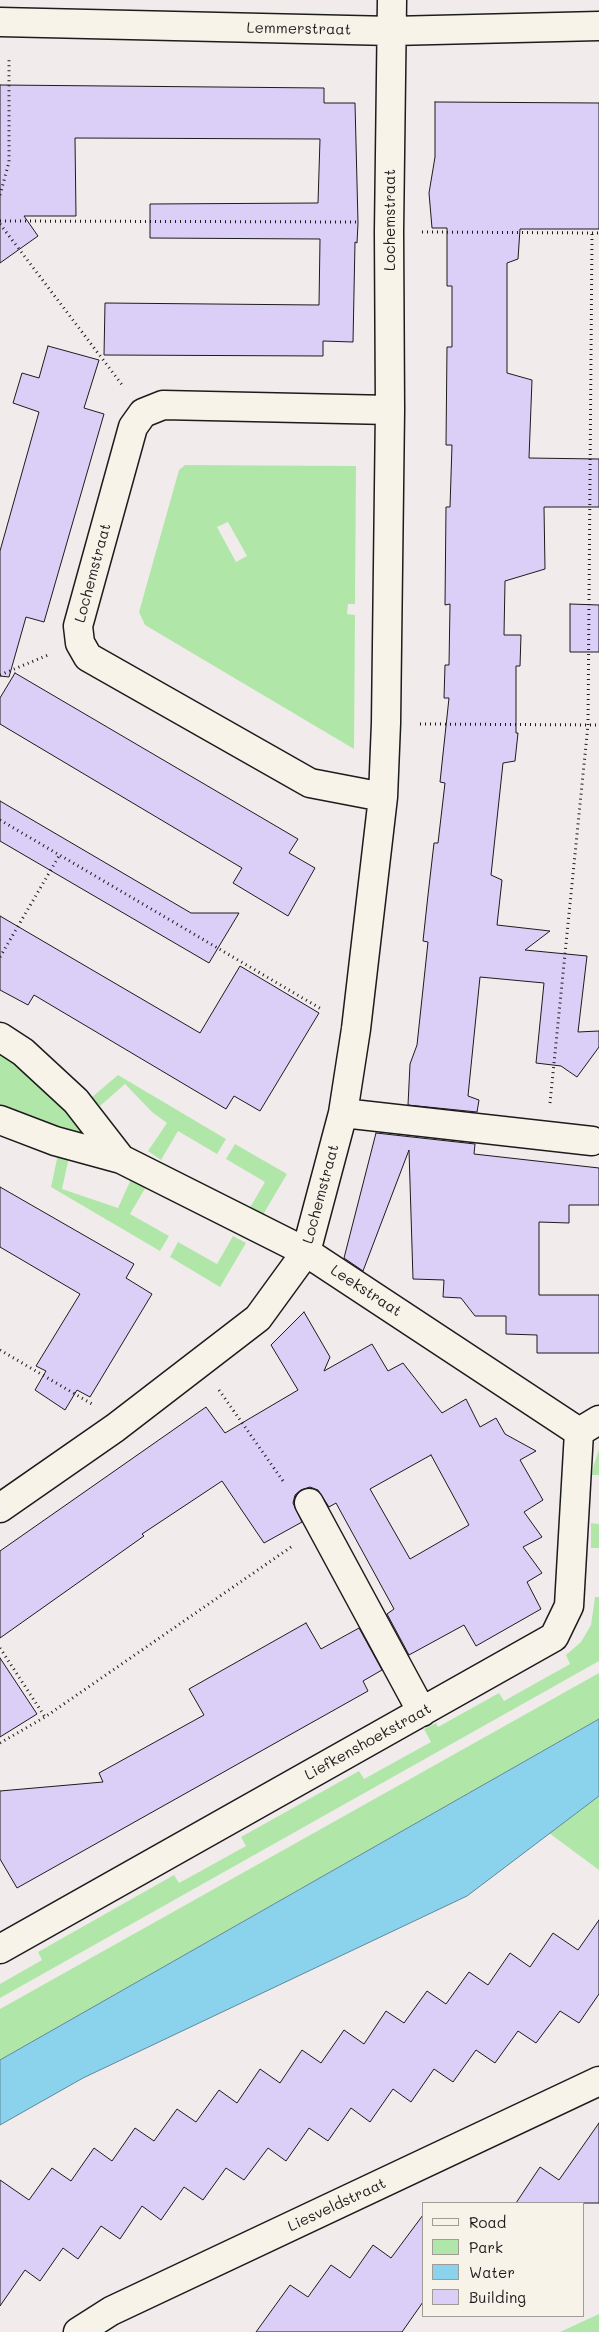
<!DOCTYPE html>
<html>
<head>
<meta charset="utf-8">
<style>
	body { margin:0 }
	#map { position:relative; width:599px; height:2332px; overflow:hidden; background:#f1eceb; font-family:Mali,sans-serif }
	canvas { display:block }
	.legend { position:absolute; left:422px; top:2202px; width:162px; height:115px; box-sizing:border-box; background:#f7f3e8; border:1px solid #9f9d96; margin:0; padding:6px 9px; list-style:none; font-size:15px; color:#1c1c1c }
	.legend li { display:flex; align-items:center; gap:10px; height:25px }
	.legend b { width:25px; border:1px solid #9f9d96 }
</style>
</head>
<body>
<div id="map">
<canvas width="599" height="2332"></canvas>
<ul class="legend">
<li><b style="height:6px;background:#f7f3e8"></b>Road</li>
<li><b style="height:14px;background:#b0e7a9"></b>Park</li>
<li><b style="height:14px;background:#8bd2ed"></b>Water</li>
<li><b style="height:14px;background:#dbcff7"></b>Building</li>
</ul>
</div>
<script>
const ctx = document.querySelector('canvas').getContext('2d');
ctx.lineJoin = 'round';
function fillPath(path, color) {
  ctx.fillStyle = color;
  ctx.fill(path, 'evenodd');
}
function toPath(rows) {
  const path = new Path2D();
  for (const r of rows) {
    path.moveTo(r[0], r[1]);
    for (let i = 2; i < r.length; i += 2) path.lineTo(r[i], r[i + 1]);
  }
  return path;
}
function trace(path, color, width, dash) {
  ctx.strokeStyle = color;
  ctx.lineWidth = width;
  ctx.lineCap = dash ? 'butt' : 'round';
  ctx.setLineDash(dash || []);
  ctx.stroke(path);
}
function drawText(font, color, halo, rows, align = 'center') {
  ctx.font = font + ' Mali,sans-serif';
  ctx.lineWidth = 4;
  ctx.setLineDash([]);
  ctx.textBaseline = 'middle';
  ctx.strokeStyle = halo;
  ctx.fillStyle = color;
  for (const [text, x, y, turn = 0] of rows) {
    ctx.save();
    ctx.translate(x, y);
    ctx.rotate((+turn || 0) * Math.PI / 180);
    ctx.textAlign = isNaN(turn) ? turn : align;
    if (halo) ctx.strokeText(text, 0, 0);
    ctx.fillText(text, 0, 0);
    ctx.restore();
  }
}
const green = toPath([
	[185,465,356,466,355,604,348,604,347,614,355,615,354,749,145,625,139,612,179,470],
	[228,522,247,556,236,562,217,527],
	[0,1051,62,1103,83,1129,81,1132,75,1134,0,1108],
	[118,1075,226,1139,217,1154,178,1131,161,1160,148,1151,167,1123,152,1112,125,1084,100,1106,91,1098],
	[235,1144,287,1174,261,1218,248,1211,265,1182,226,1159],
	[58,1154,69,1157,62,1189,118,1208,132,1177,147,1185,130,1214,169,1236,160,1251,51,1187],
	[233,1236,246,1243,220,1287,170,1257,178,1242,217,1264],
	[599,1449,599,1475,592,1475,594,1465],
	[591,1523,599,1524,599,1548,591,1548],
	[595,1597,599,1597,599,1661,0,1998,0,1984,42,1960,38,1952,174,1875,179,1883,246,1846,241,1837,359,1771,364,1779,431,1742,424,1729,436,1723,438,1727,499,1693,504,1701,570,1664,566,1655,581,1642,591,1625],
	[599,1673,599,1719,0,2060,0,2009],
	[599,1796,599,1870,549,1833],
	[599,2314,599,2332,560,2332]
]);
const water = toPath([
	[599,1719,599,1796,467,1896,83,2078,0,2125,0,2060,599,1719]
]);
const building = toPath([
	[0,85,324,88,324,103,355,103,358,223,357,243,355,242,353,342,323,341,323,356,104,355,105,303,319,305,320,239,150,238,150,204,318,203,320,139,75,138,76,216,24,216,38,236,0,263,0,85],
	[435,102,599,103,599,229,520,229,518,259,507,263,507,373,532,380,529,458,599,459,599,507,544,507,545,569,505,581,504,635,521,635,520,666,516,666,516,733,518,733,515,761,503,763,491,875,502,880,497,925,550,931,525,950,587,956,578,1032,599,1031,599,1047,577,1077,561,1066,536,1063,544,983,480,977,468,1096,479,1100,477,1112,408,1105,410,1064,417,1045,428,942,423,941,428,895,434,843,438,843,445,783,440,782,449,698,444,698,445,665,449,665,450,604,445,605,446,507,450,507,452,445,446,445,447,347,452,347,452,286,447,286,447,228,432,228,429,193,435,157,435,102],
	[48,346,99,360,84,408,104,414,44,622,26,617,9,677,0,676,0,551,39,412,13,403,22,373,39,378,48,346],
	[570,604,599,605,599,652,570,652,570,604],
	[15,673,298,839,289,853,315,868,288,916,233,883,242,868,0,724,0,698,15,673],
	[0,801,191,913,239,913,209,963,0,841,0,801],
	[0,916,200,1033,240,966,319,1013,260,1111,234,1096,226,1109,34,995,28,1005,0,990,0,916],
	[376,1133,475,1144,474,1154,599,1168,599,1205,569,1205,569,1223,539,1222,539,1295,599,1295,599,1353,537,1353,537,1335,506,1334,506,1316,475,1316,461,1298,443,1297,444,1280,413,1279,409,1150,363,1271,344,1258,376,1133],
	[0,1187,134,1264,126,1278,152,1294,90,1397,77,1390,65,1410,35,1390,46,1371,36,1366,80,1294,0,1247,0,1187],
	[304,1312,330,1357,324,1371,372,1344,388,1371,403,1363,442,1413,466,1399,480,1427,496,1418,505,1434,536,1451,520,1460,543,1500,524,1512,542,1537,523,1547,542,1573,527,1582,541,1609,476,1646,464,1625,409,1655,387,1614,394,1609,336,1503,329,1507,318,1490,310,1487,301,1490,295,1495,293,1503,302,1522,264,1543,222,1481,142,1534,144,1536,0,1638,0,1551,206,1407,225,1433,298,1390,271,1345,304,1312],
	[431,1455,469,1525,410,1559,370,1489,431,1455],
	[306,1623,321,1649,359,1628,382,1670,363,1681,368,1691,17,1888,0,1859,0,1791,103,1782,99,1773,204,1715,189,1689,306,1623],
	[0,1658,37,1714,0,1737,0,1658],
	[599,1920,599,1994,579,2023,560,2011,536,2043,518,2031,495,2063,476,2050,453,2082,434,2069,411,2102,393,2089,370,2122,351,2108,328,2141,309,2128,286,2161,268,2148,244,2180,226,2168,203,2200,184,2187,161,2220,142,2206,120,2239,101,2226,78,2259,63,2248,40,2281,25,2270,0,2306,0,2180,29,2200,52,2168,71,2181,94,2148,112,2161,135,2128,154,2141,177,2109,196,2122,219,2090,237,2103,260,2069,280,2083,302,2050,321,2063,344,2030,364,2044,386,2011,404,2023,427,1991,446,2004,469,1972,488,1985,510,1953,530,1967,553,1933,578,1950,599,1920],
	[599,2123,599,2203,516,2203,540,2167,559,2180,599,2123],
	[423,2215,423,2302,402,2332,256,2332,290,2285,308,2297,331,2265,350,2278,373,2245,391,2258,423,2215]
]);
const path = toPath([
	[0,195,9,162,9,57],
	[0,221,356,222],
	[0,224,123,386],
	[422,232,599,233],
	[0,675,48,655],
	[420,724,599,725],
	[0,820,323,1010],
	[0,957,59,856],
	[550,1103,588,725,592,233],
	[0,1350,92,1404],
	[219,1390,283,1481],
	[0,1648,45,1717],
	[0,1743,45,1717,294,1545]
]);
const minor = toPath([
	[0,22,392,31,599,26],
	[383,797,310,783,88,657,80,643,78,626,133,427,143,413,163,405,390,410],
	[0,1037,23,1052,76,1101,121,1159],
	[343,1113,592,1141],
	[0,1120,55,1141,121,1159,306,1252,579,1432,599,1420],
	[309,1503,422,1712],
	[0,1508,115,1428,258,1318,306,1252,343,1113,356,1029,383,797,386,723,390,410,389,232,392,0],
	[0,1949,554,1637,569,1606,579,1432],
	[78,2332,111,2311,599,2081]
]);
const streetNames = [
	["Lemmerstraat",299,29,1],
	["Lochemstraat",390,220,-90],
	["Lochemstraat",93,573,-75],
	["Lochemstraat",321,1194,-75],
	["Leekstraat",366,1291,33],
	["Liefkenshoekstraat",368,1742,-29],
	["Liesveldstraat",337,2205,-25]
];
fillPath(green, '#b0e7a9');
fillPath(water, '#8bd2ed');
trace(water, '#5f8999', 1);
fillPath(building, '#dbcff7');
trace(building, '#1c1c1c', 1);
trace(minor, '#1c1c1c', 31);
trace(path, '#1c1c1c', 3, [1, 4]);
trace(minor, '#f7f3e8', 28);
drawText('15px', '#1c1c1c', '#f7f3e8', streetNames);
</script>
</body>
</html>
